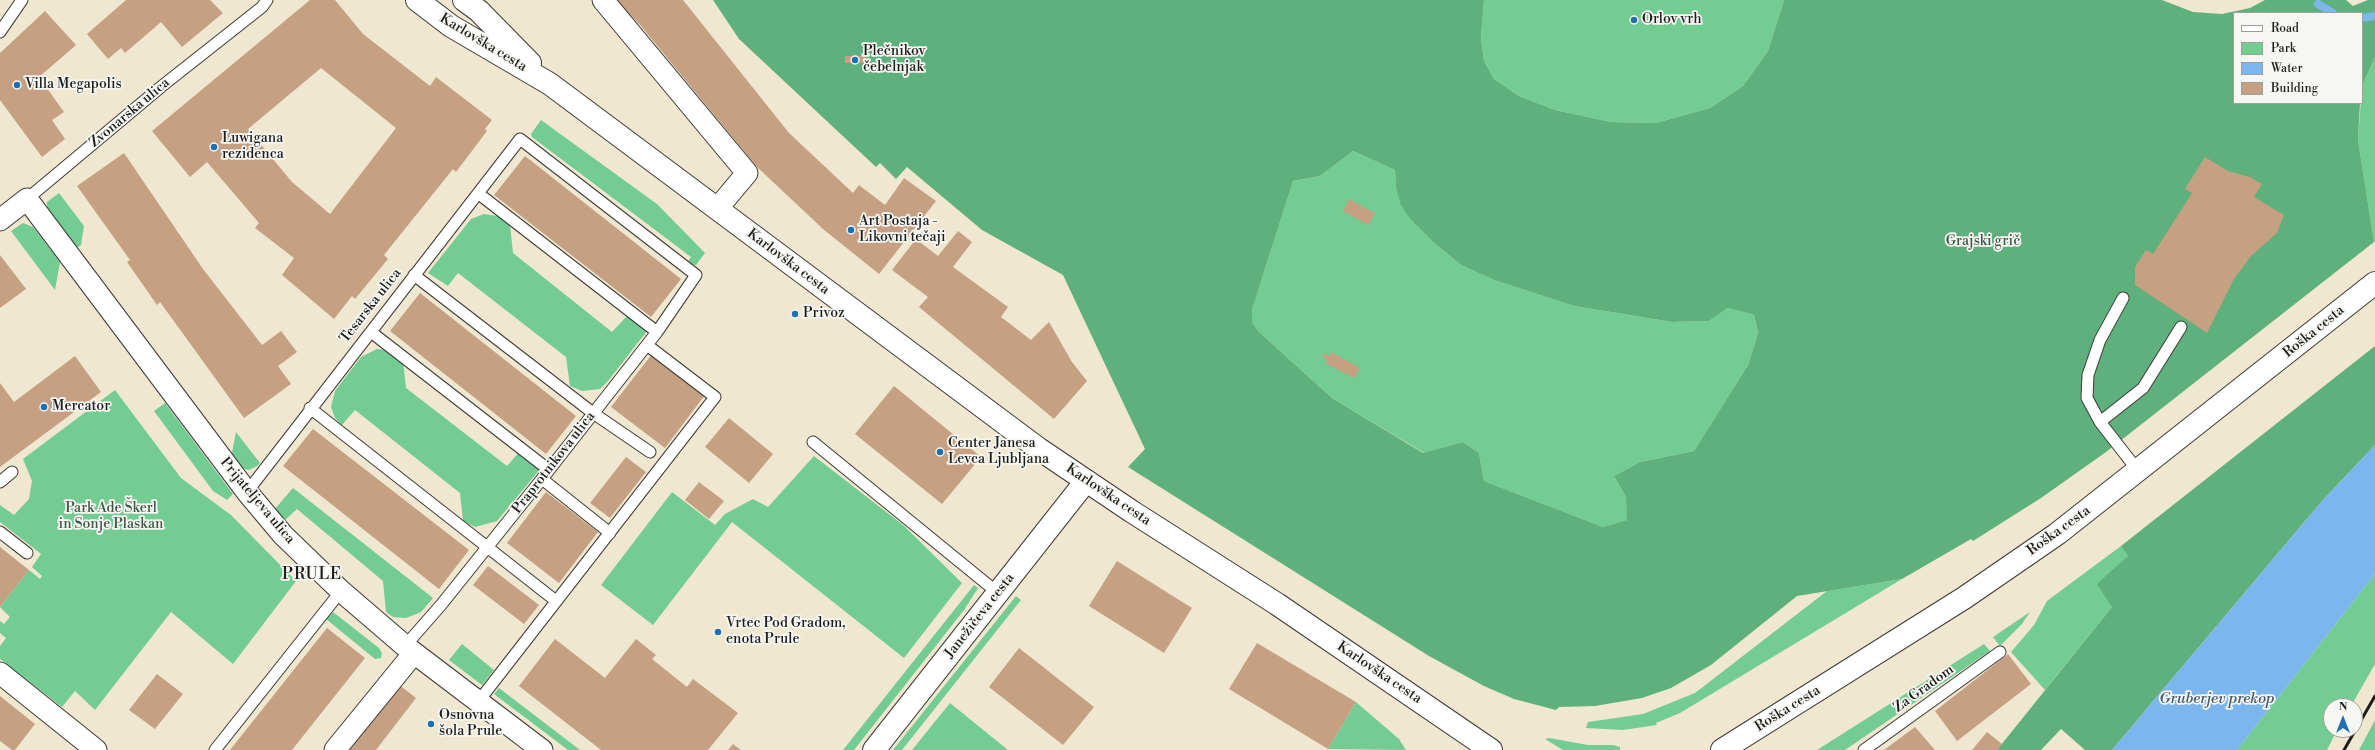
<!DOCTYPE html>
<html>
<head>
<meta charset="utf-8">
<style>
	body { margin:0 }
	#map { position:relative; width:2375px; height:750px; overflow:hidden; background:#f0e7d0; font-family:"Libre Bodoni",serif }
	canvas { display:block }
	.legend { position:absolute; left:2233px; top:12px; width:130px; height:92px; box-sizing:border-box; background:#f6f6f2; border:1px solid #9f9f9c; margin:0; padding:5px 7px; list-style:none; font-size:12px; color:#1c1c1c }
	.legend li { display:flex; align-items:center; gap:8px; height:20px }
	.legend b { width:20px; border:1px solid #9f9f9c }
	.north { position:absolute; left:2323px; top:698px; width:40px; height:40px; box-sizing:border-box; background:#f6f6f2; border:1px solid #9f9f9c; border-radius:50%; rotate:0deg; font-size:11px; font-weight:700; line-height:16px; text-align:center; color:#1c1c1c }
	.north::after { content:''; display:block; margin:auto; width:14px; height:18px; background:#1f6fb2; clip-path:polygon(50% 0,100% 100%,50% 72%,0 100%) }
</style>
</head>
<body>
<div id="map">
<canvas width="2375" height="750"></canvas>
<ul class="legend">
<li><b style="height:5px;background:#fff"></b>Road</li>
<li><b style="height:11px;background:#73cc92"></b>Park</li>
<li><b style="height:11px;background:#7bb6ec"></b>Water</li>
<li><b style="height:11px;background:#c6a082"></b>Building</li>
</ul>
<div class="north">N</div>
</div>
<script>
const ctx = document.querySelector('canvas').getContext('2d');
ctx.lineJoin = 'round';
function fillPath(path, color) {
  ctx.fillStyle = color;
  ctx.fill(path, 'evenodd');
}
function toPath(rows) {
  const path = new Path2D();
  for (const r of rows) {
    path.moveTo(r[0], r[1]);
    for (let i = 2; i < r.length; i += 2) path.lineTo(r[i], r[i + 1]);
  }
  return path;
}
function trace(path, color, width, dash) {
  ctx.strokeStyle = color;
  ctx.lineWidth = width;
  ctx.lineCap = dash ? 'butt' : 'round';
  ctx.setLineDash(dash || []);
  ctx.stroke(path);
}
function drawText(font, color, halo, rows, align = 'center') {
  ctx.font = font + ' "Libre Bodoni",serif';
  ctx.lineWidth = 3.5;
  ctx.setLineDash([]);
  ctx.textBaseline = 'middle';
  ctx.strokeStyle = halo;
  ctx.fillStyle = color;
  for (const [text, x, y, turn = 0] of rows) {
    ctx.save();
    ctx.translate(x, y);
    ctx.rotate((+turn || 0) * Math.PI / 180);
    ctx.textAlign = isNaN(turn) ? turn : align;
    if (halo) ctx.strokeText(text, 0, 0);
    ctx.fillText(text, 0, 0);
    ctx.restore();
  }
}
const green = toPath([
	[1484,0,1784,0,1768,51,1743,86,1710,108,1656,123,1611,122,1555,110,1519,96,1494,79,1484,61,1481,38],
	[2375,57,2375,241,2374,242,2358,140,2362,86],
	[541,120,657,204,705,253,696,265,686,264,691,257,532,137,531,134],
	[1353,151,1395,170,1396,188,1411,220,1433,242,1461,265,1494,280,1574,306,1672,322,1709,321,1728,308,1754,315,1758,333,1748,365,1694,451,1640,462,1614,476,1626,497,1628,520,1603,527,1484,481,1479,453,1463,442,1424,453,1332,398,1258,331,1252,322,1252,310,1293,181,1320,176],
	[59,193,84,226,81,245,78,247,76,248,47,209,47,202],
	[484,214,498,216,510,224,513,253,612,332,627,316,647,331,608,381,600,389,582,391,570,386,566,357,458,273,448,286,428,273,471,219],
	[23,223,33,227,60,262,55,290,11,231],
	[377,349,387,350,403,360,406,388,507,466,520,451,541,468,497,521,475,527,463,521,460,493,355,410,342,425,335,418,331,407,335,391,361,357],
	[115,390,181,478,231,515,296,581,233,664,171,612,95,710,75,691,62,707,0,659,0,646,6,638,0,633,0,621,4,624,10,617,0,607,29,570,40,579,42,576,32,567,41,554,0,522,0,505,14,515,29,499,32,481,23,459],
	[165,403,233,494,227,500,213,491,154,411],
	[236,432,260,463,257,466,249,470,240,468,231,458],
	[814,456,903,525,962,583,904,658,732,522,653,625,601,585,672,492,715,525,725,514,753,499,768,507],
	[293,488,433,598,421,612,406,618,393,617,386,612,383,581,297,509,284,521,274,510],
	[2121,546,2128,555,2112,607,2045,690,2011,652,2034,625,2047,601],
	[2375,574,2375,664,2351,706,2331,706,2331,730,2337,730,2327,750,2237,750],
	[1902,579,1680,713,1656,723,1657,725,1623,730,1586,728,1588,722,1643,714,1695,693,1827,591],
	[974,585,978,588,964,610,854,750,843,750],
	[1016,596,1021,600,902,750,893,750],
	[333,612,379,648,382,653,381,658,375,659,326,619],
	[2030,612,2022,624,2000,646,1993,637],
	[462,644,494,670,482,685,449,660],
	[1984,644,1990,651,1845,750,1817,750],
	[499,688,580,750,568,750,494,694],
	[1356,702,1399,739,1406,750,1328,749],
	[950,703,1008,750,912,750],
	[2375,720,2375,750,2359,750,2366,737],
	[1549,738,1588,745,1613,745,1620,747,1620,750,1563,750,1545,739]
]);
const forest = toPath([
	[713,0,1484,0,1481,38,1484,61,1494,79,1519,96,1555,110,1611,122,1656,123,1710,108,1743,86,1768,51,1784,0,2162,0,2193,12,2222,14,2250,8,2265,0,2346,0,2353,6,2368,0,2375,0,2375,57,2362,86,2362,13,2234,13,2234,103,2360,103,2358,140,2374,242,2106,452,2041,498,1973,541,1971,539,1902,579,1797,596,1711,665,1671,688,1642,698,1595,706,1559,707,1556,710,1514,699,1484,686,1429,656,1128,467,1145,449,1063,275,982,230,907,167,896,179,880,163,876,167,739,39],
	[1353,151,1395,170,1396,188,1401,205,1411,220,1433,242,1461,265,1494,280,1574,306,1672,322,1709,321,1728,308,1754,315,1758,333,1748,365,1694,451,1640,462,1614,476,1626,497,1627,520,1603,527,1484,481,1479,453,1463,442,1423,453,1332,398,1258,331,1252,322,1252,310,1293,181,1320,176],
	[2375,346,2375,445,2322,501,2112,750,2085,750,2061,729,2041,750,1997,750,2112,607,2097,584,2128,556,2121,546]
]);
const water = toPath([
	[2375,445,2375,574,2237,750,2112,750,2322,501]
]);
const stream = toPath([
	[2318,4,2333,13],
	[2362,18,2375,16]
]);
const building = toPath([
	[126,0,210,0,223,13,182,47,161,22,125,53,121,48,108,59,87,34],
	[310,0,335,0,363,34,430,86,436,77,492,120,485,129,487,131,456,172,453,169,384,255,388,259,355,299,352,296,334,319,282,275,294,258,255,228,259,223,207,162,190,177,152,131],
	[321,68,396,128,330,214,292,182,248,129],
	[616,0,683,0,789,133,853,193,859,185,885,205,904,178,936,201,879,274,823,229,756,166,641,26],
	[45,11,76,45,39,77,64,112,52,120,65,139,42,157,0,100,0,53],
	[845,56,866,56,866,63,845,63],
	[124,153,203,269,262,345,281,331,297,352,278,366,291,384,244,418,160,302,157,305,127,262,130,260,77,186],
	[525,156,681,279,651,317,494,195],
	[2205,157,2228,171,2250,177,2262,184,2254,197,2284,215,2277,233,2251,256,2234,279,2207,333,2135,285,2135,267,2146,250,2153,254,2192,193,2185,189],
	[1349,199,1375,213,1368,225,1343,211],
	[958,231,972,242,953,267,1008,307,1001,317,1031,340,1049,322,1072,362,1087,381,1054,419,919,307,928,297,892,270,916,239,938,256],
	[0,255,26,289,0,308],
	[420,293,576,416,546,454,390,331],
	[1331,352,1360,368,1354,378,1325,363,1327,360,1322,357,1325,353,1330,356],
	[652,354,705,395,665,448,611,407],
	[75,356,101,392,0,467,0,383,14,402],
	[894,386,981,457,942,504,855,434],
	[729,418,773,454,749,483,705,447],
	[313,429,469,550,439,589,283,466],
	[626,457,646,472,610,518,590,503],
	[699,482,724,501,709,519,685,500],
	[546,492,598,532,559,583,507,543],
	[0,547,29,570,0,607],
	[1117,561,1192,608,1164,653,1089,606],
	[488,566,539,605,524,624,473,585],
	[327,628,365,658,292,750,230,750],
	[555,639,605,678,636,639,656,655,652,659,687,687,693,679,738,713,708,750,601,750,519,686],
	[1257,643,1356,702,1328,749,1229,689],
	[1019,648,1094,707,1063,745,989,687],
	[2008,654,2031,684,1957,741,1935,711],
	[157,674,183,694,155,729,129,710],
	[398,684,416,698,376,750,346,750],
	[0,696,35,724,15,750,12,750,0,741],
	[1915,727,1935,750,1884,750],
	[1987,732,2002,744,1997,750,1972,750],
	[733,744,741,750,728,750]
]);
const lane = toPath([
	[0,32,22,0],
	[479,194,657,332],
	[27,199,162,86,262,7,267,0],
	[414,275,593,413,650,452],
	[371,332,549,470],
	[310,408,556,601],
	[2100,422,2087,398,2088,375,2100,340,2123,298],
	[813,442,998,593],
	[2139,472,2100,422,2143,388,2181,327],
	[542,479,610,533],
	[0,482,12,472],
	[247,492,520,139,696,275,657,332,549,470,441,605,405,646],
	[0,532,27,553],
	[478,702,715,397,647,345],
	[215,750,341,591],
	[1864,750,2000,652]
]);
const street = toPath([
	[603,0,747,173,717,209],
	[0,220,27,199,247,492,283,535,341,591,405,646,542,750],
	[0,673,96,750],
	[335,750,414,653]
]);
const secondary = toPath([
	[874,750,1086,481]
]);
const primary = toPath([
	[417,0,451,26,550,84,1039,449,1131,511,1277,604,1491,750],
	[464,0,479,11,530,63],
	[1722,750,1964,598,2057,534,2375,283]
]);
const rail = toPath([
	[2344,750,2375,696]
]);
const markers = [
	[1634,20,4,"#1f6fb2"],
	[855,60,4,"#1f6fb2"],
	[17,85,4,"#1f6fb2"],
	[214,147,4,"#1f6fb2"],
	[851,230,4,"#1f6fb2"],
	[795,314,4,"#1f6fb2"],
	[44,407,4,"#1f6fb2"],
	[940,452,4,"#1f6fb2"],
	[718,632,4,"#1f6fb2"],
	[431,724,4,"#1f6fb2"]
];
const poiNames = [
	["Orlov vrh",1642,20],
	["Plečnikov",863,52],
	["čebelnjak",863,68],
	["Villa Megapolis",25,85],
	["Luwigana",222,139],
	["rezidenca",222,155],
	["Art Postaja -",859,222],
	["Likovni tečaji",859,238],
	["Privoz",803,314],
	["Mercator",52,407],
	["Center Janesa",948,444],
	["Levca Ljubljana",948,460],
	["Vrtec Pod Gradom,",726,624],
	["enota Prule",726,640],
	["Osnovna",439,716],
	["šola Prule",439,732]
];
const streetNames = [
	["Karlovška cesta",483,43,31],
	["Zvonarska ulica",130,113,-40],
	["Karlovška cesta",788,262,37],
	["Tesarska ulica",371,306,-52],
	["Roška cesta",2314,332,-39],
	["Praprotnikova ulica",554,463,-52],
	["Karlovška cesta",1108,495,34],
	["Prijateljeva ulica",257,501,50],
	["Roška cesta",2059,531,-36],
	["Janežičeva cesta",980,616,-52],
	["Karlovška cesta",1379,673,34],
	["Za Gradom",1924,689,-36],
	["Roška cesta",1788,709,-32]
];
const parkNames = [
	["Grajski grič",1983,242],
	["Park Ade Škerl",111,509],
	["in Sonje Plaskan",111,525]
];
const waterNames = [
	["Gruberjev prekop",2217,699]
];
const quarterNames = [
	["PRULE",312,575]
];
fillPath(green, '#73cc92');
fillPath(forest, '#5eb07c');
fillPath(water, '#7bb6ec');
trace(stream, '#7bb6ec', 8);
fillPath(building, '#c6a082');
trace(lane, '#3c3a37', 13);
trace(street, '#3c3a37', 23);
trace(secondary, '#3c3a37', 24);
trace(primary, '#3c3a37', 24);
trace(lane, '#fff', 11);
trace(street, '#fff', 21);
trace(secondary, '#fff', 22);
trace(primary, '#fff', 22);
trace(rail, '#1c1c1c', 3);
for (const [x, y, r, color] of markers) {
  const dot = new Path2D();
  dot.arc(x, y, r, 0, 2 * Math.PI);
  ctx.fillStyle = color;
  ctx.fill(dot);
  trace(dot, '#f6f6f2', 1.5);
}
drawText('14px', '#1c1c1c', '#f6f6f2', poiNames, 'left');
drawText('14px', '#1c1c1c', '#f6f6f2', streetNames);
drawText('14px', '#3a5a45', '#f6f6f2', parkNames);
drawText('italic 15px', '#425a6f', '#f6f6f2', waterNames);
ctx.letterSpacing = '1px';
drawText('16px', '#1c1c1c', '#f6f6f2', quarterNames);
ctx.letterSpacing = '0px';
</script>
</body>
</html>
